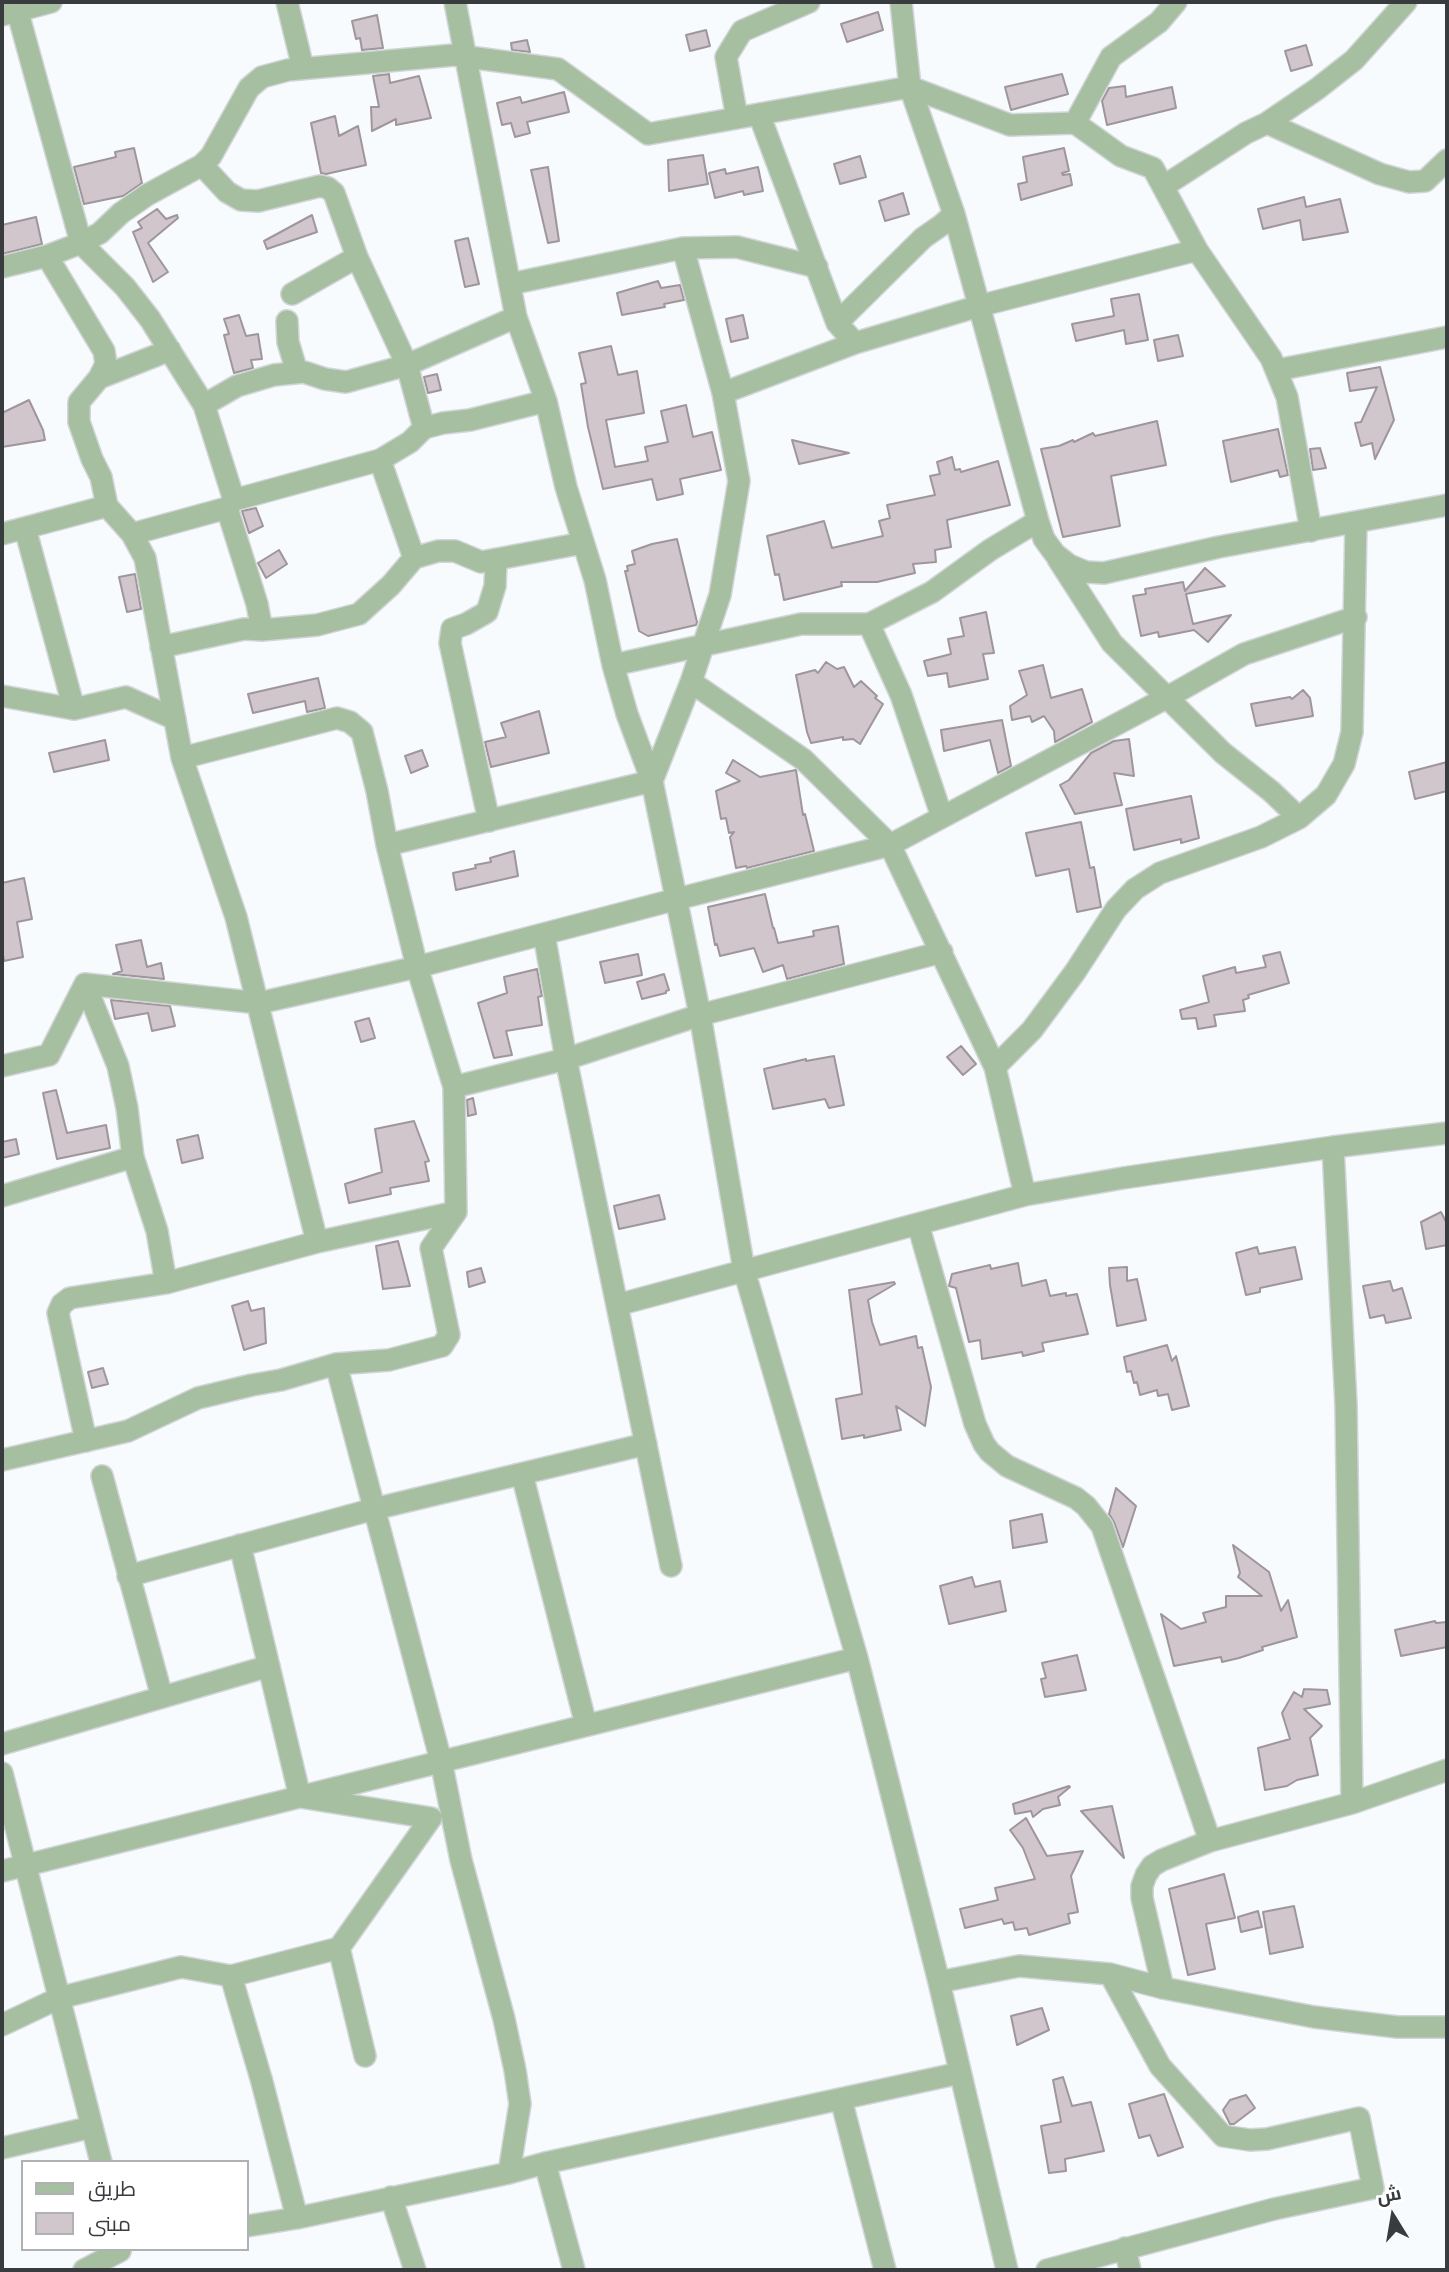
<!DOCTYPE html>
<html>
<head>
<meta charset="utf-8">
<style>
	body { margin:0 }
	#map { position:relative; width:1449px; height:2272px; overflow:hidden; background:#f8fbfe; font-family:"Times New Roman",Cairo,serif }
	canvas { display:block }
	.frame { position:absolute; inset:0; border:4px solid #393c3f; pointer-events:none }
	.legend { position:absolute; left:21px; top:2160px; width:228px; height:91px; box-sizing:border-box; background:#fff; border:2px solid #b0b1b2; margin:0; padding:9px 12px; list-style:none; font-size:21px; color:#393c3f }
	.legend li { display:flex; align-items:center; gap:14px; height:35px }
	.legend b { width:35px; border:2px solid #b0b1b2 }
	.north { position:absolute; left:1358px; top:2181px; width:70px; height:70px; -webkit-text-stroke:5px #fff; paint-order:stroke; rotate:349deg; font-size:19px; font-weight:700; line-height:28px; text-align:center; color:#393c3f }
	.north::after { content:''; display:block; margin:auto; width:24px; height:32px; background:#393c3f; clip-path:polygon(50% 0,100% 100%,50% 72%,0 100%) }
</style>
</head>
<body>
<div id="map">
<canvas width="1449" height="2272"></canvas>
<div class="frame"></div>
<ul class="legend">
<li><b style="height:9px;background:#a6bfa1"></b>طريق</li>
<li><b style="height:19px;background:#d0c6cc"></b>مبنى</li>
</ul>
<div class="north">ش</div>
</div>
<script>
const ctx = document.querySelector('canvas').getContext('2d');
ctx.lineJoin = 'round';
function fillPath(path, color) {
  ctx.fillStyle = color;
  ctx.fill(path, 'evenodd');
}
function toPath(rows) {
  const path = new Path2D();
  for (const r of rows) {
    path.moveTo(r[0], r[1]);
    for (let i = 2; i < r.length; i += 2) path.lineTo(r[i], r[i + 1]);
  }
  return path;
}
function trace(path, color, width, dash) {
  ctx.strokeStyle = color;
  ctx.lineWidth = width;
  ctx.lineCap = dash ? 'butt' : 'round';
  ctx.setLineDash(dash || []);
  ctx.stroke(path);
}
const building = toPath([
	[878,12,883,30,847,42,841,24,878,12],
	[377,15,383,48,362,50,360,38,356,39,352,21,377,15],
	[706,30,710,46,690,51,686,35,706,30],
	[527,40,530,52,512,50,511,43,527,40],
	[1306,45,1312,65,1291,71,1285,51,1306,45],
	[389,74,390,83,419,76,431,118,396,125,396,119,372,131,371,107,379,107,373,76,389,74],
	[1062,74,1068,94,1011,110,1005,87,1062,74],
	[1125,86,1126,97,1172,87,1176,108,1107,125,1102,101,1109,88,1125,86],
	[564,92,569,112,527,122,530,133,515,137,511,123,502,125,497,103,520,97,522,103,564,92],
	[335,116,339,136,358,126,366,165,326,174,321,173,311,123,335,116],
	[134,148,142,183,123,196,84,204,74,167,116,157,115,152,134,148],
	[1064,148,1069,171,1062,173,1063,175,1070,174,1072,185,1021,200,1018,184,1027,182,1023,157,1064,148],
	[703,155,708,184,669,191,668,160,703,155],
	[860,156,866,177,840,184,834,164,860,156],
	[548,167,559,241,548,243,531,170,548,167],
	[758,167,763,191,744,195,743,191,715,198,709,173,725,169,726,174,758,167],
	[903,193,909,214,885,221,879,201,903,193],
	[1304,197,1306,207,1340,199,1348,232,1303,240,1300,220,1263,229,1258,209,1304,197],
	[157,209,166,219,177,215,178,218,148,243,168,272,153,282,133,232,142,228,138,222,157,209],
	[312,215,317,232,267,249,264,241,312,215],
	[36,217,42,244,2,254,2,225,36,217],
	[468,238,479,284,465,287,455,241,468,238],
	[658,281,661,288,680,285,684,300,664,304,665,307,622,315,617,293,658,281],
	[1139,294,1148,340,1126,344,1124,330,1076,341,1072,324,1114,316,1111,299,1139,294],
	[239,315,246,336,258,334,262,359,251,360,253,368,234,373,224,335,229,334,224,319,239,315],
	[743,315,748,338,731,342,726,319,743,315],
	[1178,335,1183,356,1158,361,1154,340,1178,335],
	[611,346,618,375,637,371,644,413,606,420,615,467,648,461,645,447,668,442,661,411,686,405,693,437,712,432,721,470,680,479,683,494,657,500,652,479,603,489,588,427,581,384,586,383,579,353,611,346],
	[1380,367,1394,420,1375,459,1372,443,1361,446,1355,423,1361,422,1377,387,1350,391,1347,373,1380,367],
	[437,374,441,390,428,393,424,377,437,374],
	[29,400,43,430,45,440,2,447,2,413,29,400],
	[1157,421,1166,465,1111,476,1120,526,1063,537,1041,449,1059,446,1073,440,1074,442,1093,433,1095,436,1157,421],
	[1278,429,1288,475,1280,477,1278,470,1231,482,1223,441,1278,429],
	[792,440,813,445,849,453,799,464,792,440],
	[1320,448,1326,468,1313,470,1310,449,1320,448],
	[952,457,955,470,960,469,961,472,998,461,1010,505,947,520,951,547,935,550,936,562,913,564,915,573,877,582,841,582,842,586,784,600,779,574,775,575,767,536,824,521,832,548,883,536,879,521,890,518,887,505,935,495,930,476,940,474,937,462,952,457],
	[256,508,263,526,249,533,242,511,256,508],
	[677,539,697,622,696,625,648,636,639,631,625,571,628,571,627,566,635,564,632,551,652,544,677,539],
	[279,550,287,564,266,578,258,563,279,550],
	[1205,568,1225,586,1186,594,1193,624,1231,615,1208,642,1194,630,1159,637,1158,632,1141,636,1133,596,1146,594,1145,589,1183,582,1185,591,1205,568],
	[135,574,141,609,127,612,119,577,135,574],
	[986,612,994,653,983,654,988,679,949,687,947,673,928,676,924,661,951,654,948,639,964,636,960,618,986,612],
	[826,662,837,669,844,667,854,687,861,681,877,696,875,698,883,704,860,744,853,739,843,740,843,737,811,743,807,732,796,675,815,670,818,673,826,662],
	[1043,665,1051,698,1082,689,1092,722,1055,742,1054,731,1044,716,1032,722,1030,716,1012,720,1010,706,1027,695,1019,671,1043,665],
	[318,678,325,708,307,712,305,701,253,713,248,694,318,678],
	[1303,690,1310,698,1313,716,1256,726,1251,704,1290,697,1292,699,1303,690],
	[539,711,549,753,491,767,485,742,506,737,501,723,539,711],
	[1002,720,1011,766,998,773,990,740,944,751,941,730,1002,720],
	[1129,739,1134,776,1114,773,1122,805,1075,814,1060,785,1069,780,1091,753,1114,741,1129,739],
	[105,740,109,760,54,772,49,753,105,740],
	[422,750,428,766,411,773,405,756,422,750],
	[733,760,760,777,796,770,803,815,805,814,814,851,747,868,746,866,736,868,730,837,734,832,729,833,726,818,721,819,716,791,740,781,726,773,733,760],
	[1447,762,1447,791,1415,799,1409,772,1447,762],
	[1191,796,1199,838,1181,843,1181,839,1134,850,1126,809,1191,796],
	[1081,822,1090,868,1094,867,1101,907,1077,912,1069,869,1036,876,1026,833,1081,822],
	[514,851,518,876,456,890,453,873,476,868,475,865,491,862,490,858,514,851],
	[24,878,32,919,17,922,23,957,4,961,2,949,2,883,24,878],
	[765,894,773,928,774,928,778,943,814,936,813,931,838,926,844,964,787,979,783,965,763,972,754,948,720,956,717,944,715,945,708,907,765,894],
	[141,940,147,967,161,963,164,979,113,974,122,971,116,945,141,940],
	[1280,952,1289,983,1248,995,1249,998,1243,1000,1245,1011,1214,1015,1216,1026,1198,1029,1196,1018,1182,1019,1180,1010,1209,1002,1203,976,1235,967,1236,973,1266,967,1263,956,1280,952],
	[638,954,642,975,605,983,600,962,638,954],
	[537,969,542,996,538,997,542,1025,506,1031,512,1055,494,1058,478,1003,507,993,504,977,537,969],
	[664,974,669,990,666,991,666,993,642,999,637,982,664,974],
	[111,1000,170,1006,175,1026,152,1031,148,1013,115,1019,111,1000],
	[369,1018,375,1038,361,1042,355,1022,369,1018],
	[961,1046,976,1064,963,1075,947,1057,961,1046],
	[834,1056,844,1105,829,1108,825,1099,773,1109,764,1069,806,1059,806,1061,834,1056],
	[56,1090,67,1133,106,1125,110,1148,57,1159,43,1093,56,1090],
	[473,1098,476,1114,468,1116,467,1100,473,1098],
	[414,1121,429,1161,425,1162,429,1181,390,1188,391,1194,349,1203,345,1184,382,1172,375,1129,414,1121],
	[198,1135,203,1158,182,1163,177,1140,198,1135],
	[16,1139,19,1154,2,1158,2,1142,16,1139],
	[659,1195,665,1219,619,1229,614,1206,659,1195],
	[1441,1212,1447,1224,1447,1245,1426,1249,1421,1222,1441,1212],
	[398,1241,410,1286,383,1289,376,1246,398,1241],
	[1257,1247,1259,1254,1295,1247,1302,1279,1260,1288,1260,1292,1246,1295,1236,1253,1257,1247],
	[1018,1263,1022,1286,1046,1280,1050,1296,1066,1293,1066,1296,1077,1294,1088,1334,1042,1343,1044,1351,1023,1356,1022,1352,982,1359,980,1340,969,1342,956,1288,949,1286,952,1274,990,1265,991,1269,1018,1263],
	[1127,1267,1127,1281,1137,1279,1146,1320,1117,1326,1110,1285,1109,1268,1127,1267],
	[481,1268,485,1282,469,1287,467,1272,481,1268],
	[1390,1281,1393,1291,1402,1288,1411,1318,1386,1323,1384,1315,1370,1318,1363,1286,1390,1281],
	[894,1282,895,1284,868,1300,872,1322,880,1345,916,1336,918,1348,922,1347,931,1387,925,1426,896,1406,901,1430,864,1438,864,1435,842,1439,836,1399,862,1394,849,1290,894,1282],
	[248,1301,251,1311,264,1308,266,1343,244,1350,232,1306,248,1301],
	[1167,1345,1172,1361,1176,1356,1189,1406,1172,1410,1168,1394,1158,1396,1157,1390,1140,1395,1137,1382,1134,1383,1131,1371,1127,1372,1124,1357,1167,1345],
	[103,1368,108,1384,92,1388,88,1372,103,1368],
	[1116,1488,1136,1506,1123,1547,1114,1522,1109,1514,1116,1488],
	[1042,1514,1047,1542,1013,1548,1010,1521,1042,1514],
	[1233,1545,1269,1572,1281,1611,1288,1600,1297,1637,1262,1647,1263,1650,1239,1658,1222,1662,1221,1657,1174,1666,1161,1614,1181,1629,1206,1622,1203,1613,1226,1607,1226,1596,1262,1596,1238,1577,1240,1573,1233,1545],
	[972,1577,975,1587,1000,1581,1006,1611,949,1624,940,1586,972,1577],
	[1435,1621,1436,1623,1447,1622,1447,1647,1401,1656,1395,1630,1435,1621],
	[1077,1655,1086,1690,1045,1697,1041,1679,1046,1678,1042,1663,1077,1655],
	[1304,1689,1327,1690,1330,1704,1304,1709,1322,1726,1310,1738,1318,1775,1297,1780,1287,1786,1265,1790,1258,1748,1290,1739,1282,1713,1294,1692,1302,1697,1304,1689],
	[1069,1786,1070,1787,1058,1797,1060,1805,1043,1809,1033,1817,1031,1811,1015,1814,1013,1804,1069,1786],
	[1112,1806,1124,1858,1081,1811,1112,1806],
	[1026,1818,1047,1856,1083,1851,1071,1876,1078,1912,1068,1914,1070,1923,1029,1935,1027,1928,1015,1930,1013,1922,1004,1924,1002,1919,965,1928,960,1909,998,1900,995,1888,1035,1879,1023,1848,1010,1830,1026,1818],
	[1224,1874,1235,1918,1206,1924,1215,1969,1188,1975,1169,1889,1224,1874],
	[1294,1906,1303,1947,1270,1954,1263,1912,1294,1906],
	[1258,1911,1262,1927,1241,1932,1238,1917,1258,1911],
	[1042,2008,1049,2030,1017,2045,1011,2016,1042,2008],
	[1063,2077,1072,2106,1091,2102,1104,2151,1065,2159,1066,2171,1049,2173,1041,2126,1061,2122,1053,2080,1063,2077],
	[1164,2094,1183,2147,1158,2156,1150,2135,1139,2138,1129,2104,1164,2094],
	[1246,2095,1255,2108,1234,2124,1230,2124,1223,2110,1230,2100,1246,2095]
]);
const street = toPath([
	[15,2,81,243,125,287,150,319,204,405,234,500],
	[287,2,303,68],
	[455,2,516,317,546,401,566,487,595,580,613,665,627,714,652,781,700,1015,744,1270,857,1658,939,1982,1007,2270],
	[901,2,910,87,954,214,1038,521,1044,539,1055,554,1069,565,1086,572,1104,573,1219,547,1447,505],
	[2,15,51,2],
	[759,114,837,323,855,343],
	[737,118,726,57,742,31,809,2],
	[1075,123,1121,156,1153,168,1197,250,1271,358,1287,397,1311,531],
	[1267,123,1380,174,1409,182,1425,181,1447,160],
	[202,165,227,192,241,200,258,201,320,186,328,188,334,193,357,257,407,365,424,428],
	[1164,186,1246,133,1267,123,1317,89,1354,60,1406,2],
	[683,248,723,393,739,481,720,595,691,682,804,760,890,845,995,1067,1025,1195],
	[47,256,104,351,106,364,99,378,79,402,79,422,92,459,101,477,107,506,132,534,145,558,182,758,236,917,317,1242],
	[2,267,47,256,81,243,100,233,121,213,147,195,202,165,211,156,249,88,262,77,288,70,454,55,558,69,648,134,910,87,1010,125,1075,123,1111,57,1159,22,1176,2],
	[510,284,683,248,737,247,817,267],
	[292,294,357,257],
	[287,321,288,342,297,372],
	[837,323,923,238,943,224,954,214],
	[1277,370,1447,337],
	[99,378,170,350],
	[723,393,855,343,979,306,1197,250],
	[204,405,237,386,274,375,304,372,325,379,346,382,407,365,516,317],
	[380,460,414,558],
	[227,508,257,604,262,630],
	[25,528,74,709],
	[2,534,107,506],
	[132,534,227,508,234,500,380,460,410,442,424,428,443,423,470,420,546,401],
	[1058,559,1112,643,1223,753,1272,792,1299,818],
	[869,624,901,695,942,817],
	[161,647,244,629,262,630,317,625,359,614,391,585,414,558,438,551,455,551,481,562,583,543],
	[613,665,801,624,869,624,932,592,990,550,1038,521],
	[2,696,74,709,126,697,175,719],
	[489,821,450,643,452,629,466,624,487,612,495,586,496,561],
	[387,845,652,781,691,682],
	[544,934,566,1059,671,1566],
	[85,984,118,1066,127,1108,133,1157,157,1231,166,1283],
	[2,1066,49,1055,85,984,259,1003,417,967,677,899,890,845,1166,698,1244,654,1356,617],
	[995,1067,1032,1030,1075,972,1116,909,1135,889,1160,873,1261,837,1299,818,1326,795,1344,764,1352,732,1356,522],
	[454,1087,566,1059,700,1015,942,952],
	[2,1196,133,1157],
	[918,1224,975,1424,984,1444,990,1452,1007,1466,1076,1498,1086,1506,1102,1526,1210,1841],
	[617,1305,1025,1195,1123,1178,1333,1147],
	[336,1364,441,1761,461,1860,504,2019,515,2070,520,2104,509,2173],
	[86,1441,58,1313,62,1304,70,1298,166,1283,317,1242,456,1212],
	[2,1460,128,1431,198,1398,252,1385,281,1380,336,1364,389,1360,442,1346,449,1335,431,1248,456,1212,454,1087,417,967,387,845,377,791,362,732,350,722,337,718,182,758],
	[522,1474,586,1725],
	[102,1476,162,1697],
	[240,1545,300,1797,431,1818,339,1948,365,2056],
	[128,1576,374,1509,646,1444],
	[2,1744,269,1666],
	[2,1773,101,2162],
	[1352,1803,1346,1405,1333,1147,1447,1133],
	[2,1871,857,1658],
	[231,1976,262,2082,297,2218],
	[939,1982,1019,1966,1110,1974,1163,1988,1314,2017,1397,2027,1447,2027],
	[1163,1988,1142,1898,1142,1886,1146,1875,1152,1866,1162,1860,1210,1841,1352,1803,1447,1770],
	[2,2025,59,1998,181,1967,231,1976,339,1948],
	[841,2099,885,2270],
	[2,2148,92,2127],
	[545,2163,574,2270],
	[391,2197,415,2270],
	[247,2226,297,2218,509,2173,545,2163,960,2073],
	[1125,2248,1130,2270],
	[84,2270,120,2251],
	[1047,2270,1274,2209,1373,2188,1359,2118,1267,2139,1250,2140,1223,2136,1160,2066,1110,1974]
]);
fillPath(building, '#d0c6cc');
trace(building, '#9f969c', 2);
trace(street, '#d2d5d8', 24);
trace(street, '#a6bfa1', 21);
</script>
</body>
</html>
